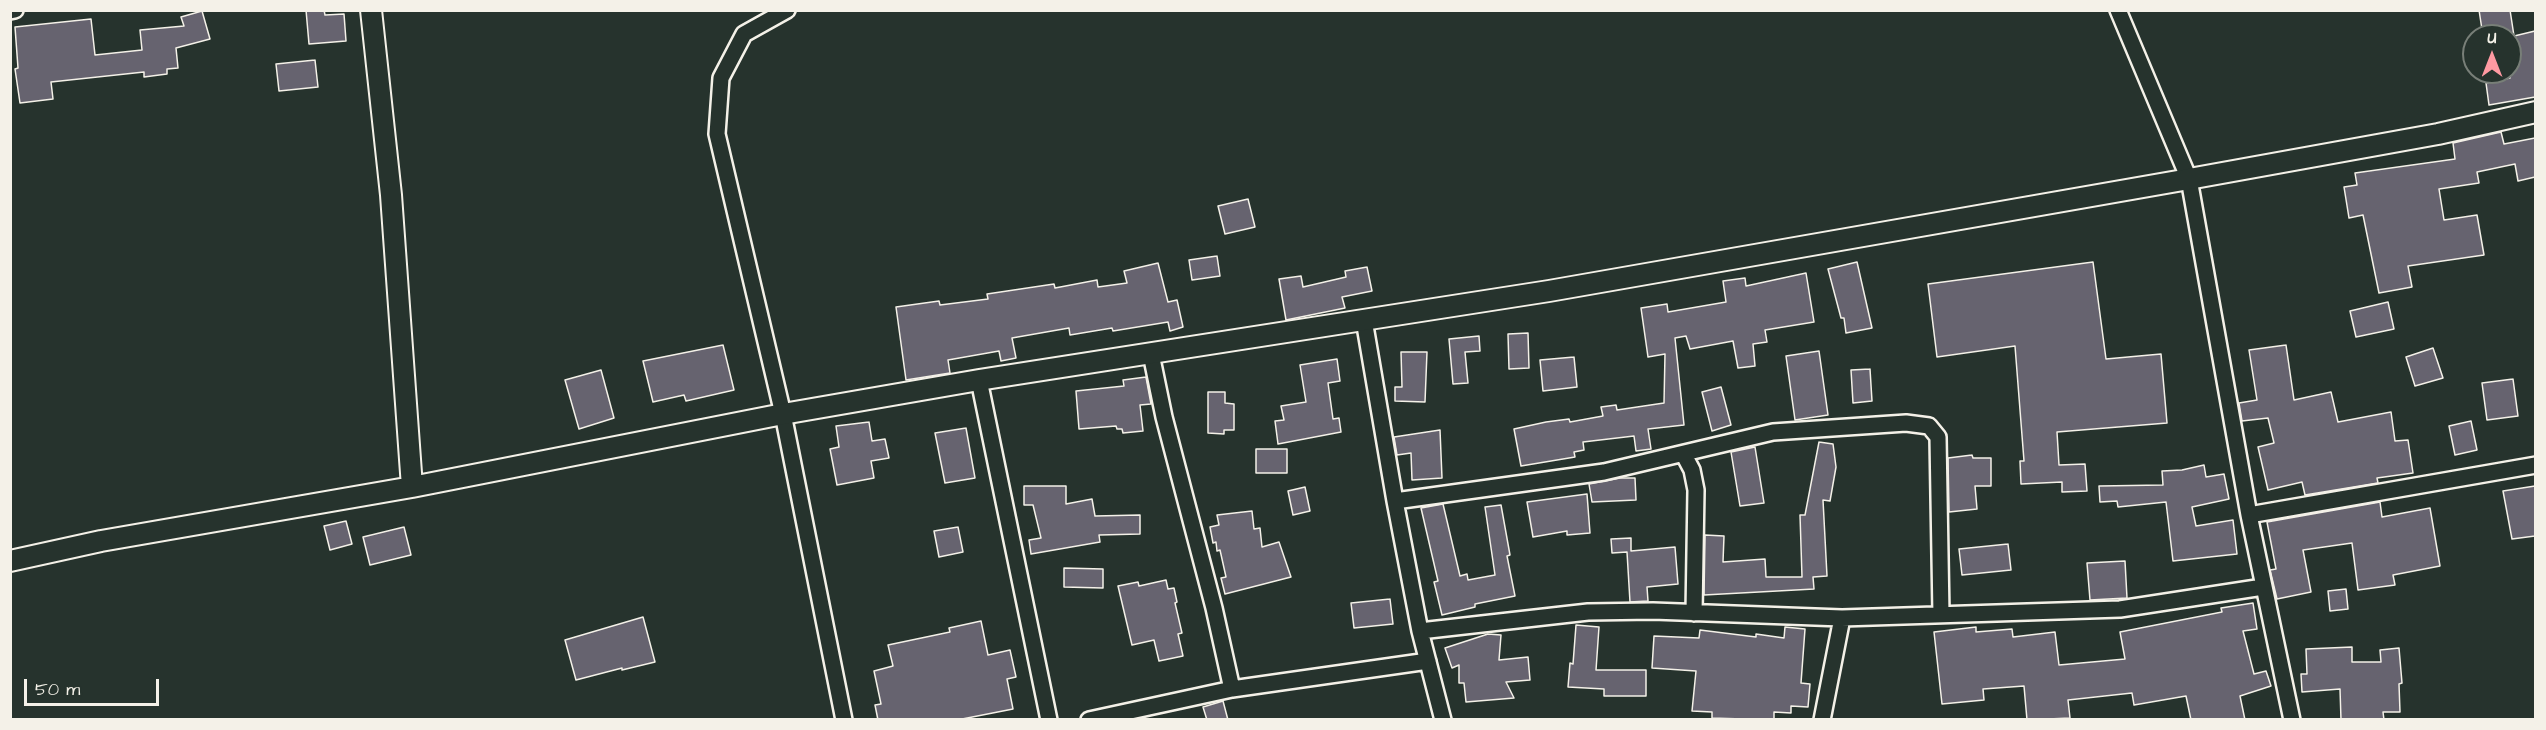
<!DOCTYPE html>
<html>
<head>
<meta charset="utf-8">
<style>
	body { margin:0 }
	#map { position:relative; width:2546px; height:730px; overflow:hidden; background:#26332d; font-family:"Architects Daughter",sans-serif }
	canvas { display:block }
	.frame { position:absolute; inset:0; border:12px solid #f4f1e8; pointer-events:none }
	.north { position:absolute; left:2462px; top:24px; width:60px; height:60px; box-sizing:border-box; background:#26332d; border:2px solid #787f78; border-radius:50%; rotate:0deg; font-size:16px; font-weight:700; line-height:24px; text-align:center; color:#f4f1e8 }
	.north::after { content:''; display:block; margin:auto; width:21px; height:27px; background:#ff9aa2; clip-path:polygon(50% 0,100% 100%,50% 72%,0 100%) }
	.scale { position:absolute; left:24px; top:679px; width:135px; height:27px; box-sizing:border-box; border:3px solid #f4f1e8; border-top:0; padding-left:8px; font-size:18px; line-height:21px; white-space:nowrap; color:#f4f1e8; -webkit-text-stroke:4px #26332d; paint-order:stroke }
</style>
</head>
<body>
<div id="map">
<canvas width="2546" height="730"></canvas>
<div class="frame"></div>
<div class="north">U</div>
<div class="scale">50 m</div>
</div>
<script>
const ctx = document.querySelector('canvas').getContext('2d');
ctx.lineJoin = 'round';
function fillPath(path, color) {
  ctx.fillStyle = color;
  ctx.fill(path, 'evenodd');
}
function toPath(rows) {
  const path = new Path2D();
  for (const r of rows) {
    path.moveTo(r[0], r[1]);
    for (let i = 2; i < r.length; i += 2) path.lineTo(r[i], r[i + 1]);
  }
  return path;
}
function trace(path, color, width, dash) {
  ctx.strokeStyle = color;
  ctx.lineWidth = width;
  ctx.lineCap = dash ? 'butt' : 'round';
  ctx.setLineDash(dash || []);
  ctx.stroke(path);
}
const building = toPath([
	[306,10,324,10,325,15,344,14,346,41,309,44,306,10],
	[2479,10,2510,10,2514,36,2483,36,2479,10],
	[202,11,210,39,176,48,178,68,167,69,167,74,144,77,144,72,51,82,53,99,20,103,15,69,18,68,15,27,91,19,95,55,142,50,140,30,184,26,181,17,202,11],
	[2535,31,2535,97,2489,105,2486,83,2510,78,2510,37,2535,31],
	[315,60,318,87,279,91,276,64,315,60],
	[2501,132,2504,144,2535,138,2535,177,2518,181,2515,164,2477,172,2479,183,2439,189,2444,220,2477,215,2484,255,2408,266,2412,287,2379,293,2363,215,2349,218,2344,187,2357,185,2355,173,2455,159,2453,143,2501,132],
	[1248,199,1255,227,1225,234,1218,206,1248,199],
	[1217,256,1220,276,1192,280,1189,260,1217,256],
	[1857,262,1872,328,1846,333,1844,318,1841,318,1828,269,1857,262],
	[2093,262,2106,359,2161,354,2167,423,2057,432,2059,465,2085,464,2087,491,2062,492,2062,482,2021,484,2020,461,2024,461,2015,346,1937,357,1928,284,2093,262],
	[1158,263,1168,302,1177,300,1183,327,1170,331,1168,322,1113,331,1112,328,1070,335,1069,328,1012,338,1016,358,1001,361,999,351,948,360,950,373,906,380,896,307,939,301,940,305,988,299,987,294,1054,284,1055,288,1097,280,1098,287,1127,283,1124,271,1158,263],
	[1367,267,1372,291,1342,297,1345,308,1286,320,1279,279,1301,276,1303,287,1346,277,1345,271,1367,267],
	[1806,273,1814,322,1765,330,1767,342,1753,344,1755,366,1738,368,1733,341,1690,349,1686,336,1675,338,1684,425,1648,429,1651,449,1636,451,1634,436,1583,442,1584,450,1574,452,1575,457,1521,466,1514,429,1546,422,1569,419,1570,422,1603,416,1601,407,1616,405,1617,410,1664,403,1665,354,1648,357,1641,308,1667,304,1668,312,1726,302,1723,281,1745,278,1746,286,1806,273],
	[2388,302,2394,329,2356,337,2350,311,2388,302],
	[1528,333,1529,368,1509,369,1508,334,1528,333],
	[1479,336,1480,351,1465,352,1468,383,1453,384,1449,339,1479,336],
	[723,345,734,390,686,401,684,395,653,402,643,361,723,345],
	[2286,345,2294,400,2331,392,2338,422,2391,412,2395,441,2408,440,2413,473,2377,478,2378,483,2305,495,2302,482,2268,490,2258,447,2274,443,2268,418,2242,421,2239,403,2257,400,2249,350,2286,345],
	[2433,348,2443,378,2415,386,2406,357,2433,348],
	[1819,351,1828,415,1795,420,1786,356,1819,351],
	[1401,352,1427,352,1425,402,1395,401,1395,387,1402,387,1401,352],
	[1574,357,1577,387,1543,391,1540,360,1574,357],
	[1337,359,1340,381,1328,383,1333,419,1339,418,1341,432,1278,444,1275,421,1284,420,1281,406,1306,402,1300,365,1337,359],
	[1870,369,1872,401,1853,403,1851,370,1870,369],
	[601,370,614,418,579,429,565,380,601,370],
	[1146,377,1151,404,1140,405,1143,431,1123,433,1122,429,1117,429,1116,426,1079,429,1076,391,1124,386,1123,380,1146,377],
	[2513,379,2518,416,2487,420,2482,383,2513,379],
	[1721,387,1731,425,1712,431,1702,392,1721,387],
	[1208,392,1225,392,1225,403,1234,404,1234,430,1224,430,1224,434,1208,433,1208,392],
	[2471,421,2477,450,2455,455,2449,426,2471,421],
	[869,422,872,441,885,439,889,458,871,461,874,478,837,485,830,449,839,447,836,426,869,422],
	[966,428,975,478,945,483,935,433,966,428],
	[1440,430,1442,478,1412,480,1411,453,1397,455,1394,437,1440,430],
	[1819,442,1833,444,1836,467,1830,501,1823,500,1827,576,1813,577,1814,589,1704,595,1705,535,1724,536,1723,562,1765,559,1766,577,1802,577,1800,515,1805,515,1819,442],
	[1755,447,1764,503,1740,506,1731,452,1755,447],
	[1256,449,1287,449,1287,473,1256,473,1256,449],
	[1972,455,1973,458,1991,458,1991,486,1975,486,1977,509,1949,512,1948,458,1972,455],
	[2204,465,2206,477,2224,474,2229,499,2192,507,2196,526,2233,520,2237,554,2173,561,2166,502,2118,507,2117,501,2100,502,2099,486,2163,485,2162,471,2182,470,2204,465],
	[1620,478,1635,478,1636,500,1592,502,1589,484,1620,478],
	[1024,486,1066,486,1066,504,1092,499,1095,516,1140,515,1140,534,1099,535,1100,542,1031,554,1029,540,1041,538,1033,505,1024,505,1024,486],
	[2535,486,2535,536,2512,539,2503,491,2535,486],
	[1305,487,1310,511,1293,515,1288,491,1305,487],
	[1587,494,1590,533,1567,535,1567,531,1533,537,1527,502,1587,494],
	[2380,502,2382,517,2430,508,2440,566,2393,575,2395,585,2358,590,2352,543,2303,550,2311,592,2277,599,2270,570,2276,569,2267,522,2380,502],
	[1443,504,1460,576,1467,574,1468,580,1495,575,1485,507,1501,505,1510,555,1507,556,1515,596,1475,604,1475,607,1442,615,1434,582,1438,581,1421,508,1443,504],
	[1252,511,1254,529,1260,528,1262,547,1279,542,1291,577,1225,594,1221,578,1226,577,1220,550,1217,551,1216,542,1213,543,1210,527,1219,525,1217,515,1252,511],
	[346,521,352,544,330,550,324,526,346,521],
	[404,527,411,555,370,565,363,537,404,527],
	[958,527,963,552,939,557,934,531,958,527],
	[1631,538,1631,551,1675,547,1678,584,1647,587,1648,601,1630,602,1627,552,1612,553,1611,539,1631,538],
	[2008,544,2011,570,1962,575,1959,549,2008,544],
	[2125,561,2127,598,2090,600,2087,563,2125,561],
	[1064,568,1103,569,1103,588,1064,587,1064,568],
	[1166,580,1168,589,1174,588,1177,602,1175,603,1182,633,1178,634,1183,656,1159,661,1154,640,1132,645,1118,586,1138,582,1139,586,1166,580],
	[2346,589,2348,609,2330,611,2328,591,2346,589],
	[1390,599,1393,624,1354,628,1351,603,1390,599],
	[2253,603,2257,629,2243,631,2254,674,2266,671,2271,686,2240,696,2245,720,2191,720,2186,696,2134,705,2132,693,2068,700,2070,718,2027,720,2024,686,1983,689,1984,700,1942,704,1934,632,1976,627,1976,632,2012,629,2013,637,2055,632,2059,665,2125,659,2120,632,2222,612,2221,608,2253,603],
	[643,617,655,662,622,670,622,668,576,680,565,640,643,617],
	[981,621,988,655,1010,650,1016,677,1007,679,1013,709,957,720,878,720,875,705,881,704,874,671,893,666,888,645,950,632,949,628,981,621],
	[1576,625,1599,627,1596,670,1646,670,1646,696,1604,696,1604,689,1568,687,1570,663,1573,664,1576,625],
	[1785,627,1805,629,1801,683,1810,684,1808,707,1791,706,1791,713,1774,712,1774,720,1712,718,1712,712,1692,711,1696,671,1652,668,1654,636,1699,638,1700,630,1756,637,1756,634,1784,638,1785,627],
	[1488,634,1501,635,1499,660,1528,657,1530,680,1506,682,1514,698,1466,702,1464,683,1459,683,1459,665,1452,668,1445,648,1488,634],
	[2352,647,2352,662,2381,662,2380,650,2399,648,2402,683,2399,684,2400,712,2383,712,2384,720,2341,720,2340,689,2302,692,2301,674,2307,674,2306,649,2352,647],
	[1223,701,1228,720,1207,720,1203,707,1223,701]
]);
const minor = toPath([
	[787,10,744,34,721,78,717,134,783,414,844,720],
	[2118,10,2189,179,2249,515,2292,720],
	[10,11,15,10],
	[1364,320,1395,501,1420,631,1443,720],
	[1151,354,1164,417,1214,608,1232,689],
	[979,380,1049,720],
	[1684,455,1692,470,1696,490,1694,613],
	[1395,501,1604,472,1773,432,1906,423,1929,426,1938,437,1941,615],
	[2249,515,2536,465],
	[1420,631,1588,612,1653,611,1842,618,2120,609,2263,587],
	[1089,720,1232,689,1428,661],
	[1822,720,1842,618]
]);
const tertiary = toPath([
	[371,10,391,195,412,487],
	[10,561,101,541,412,487,783,414,979,380,1549,291,2189,179,2438,134,2536,112]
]);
fillPath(building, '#66636f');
trace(building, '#f4f1e8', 1.5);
trace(minor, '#f4f1e8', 20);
trace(tertiary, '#f4f1e8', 24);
trace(minor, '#26332d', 15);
trace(tertiary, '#26332d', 20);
</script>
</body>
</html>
